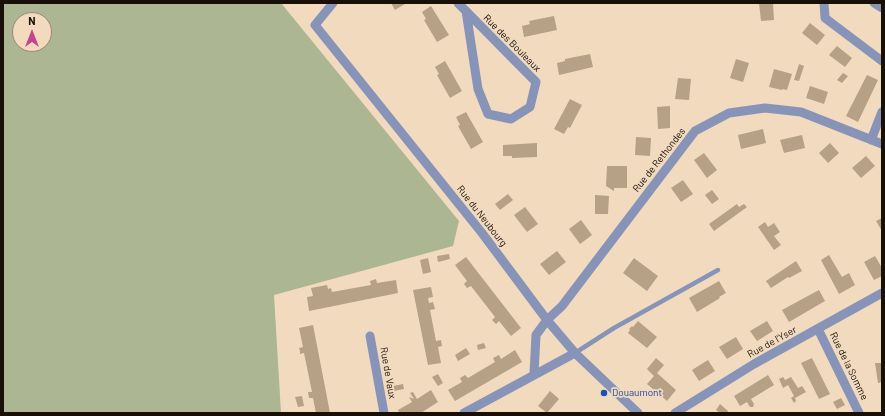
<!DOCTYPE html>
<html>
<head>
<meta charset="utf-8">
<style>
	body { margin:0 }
	#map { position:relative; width:885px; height:416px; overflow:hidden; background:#f2dabf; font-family:Barlow,sans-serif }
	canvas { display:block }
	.frame { position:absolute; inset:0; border:4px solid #181007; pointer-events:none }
	.north { position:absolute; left:12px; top:12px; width:40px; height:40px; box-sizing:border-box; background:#f2dabf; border:1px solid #9b8975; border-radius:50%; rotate:0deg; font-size:11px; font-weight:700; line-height:16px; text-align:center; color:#181007 }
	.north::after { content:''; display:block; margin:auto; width:14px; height:18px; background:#c44591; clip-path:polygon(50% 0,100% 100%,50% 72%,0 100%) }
</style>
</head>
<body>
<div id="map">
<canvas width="885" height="416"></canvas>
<div class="frame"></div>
<div class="north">N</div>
</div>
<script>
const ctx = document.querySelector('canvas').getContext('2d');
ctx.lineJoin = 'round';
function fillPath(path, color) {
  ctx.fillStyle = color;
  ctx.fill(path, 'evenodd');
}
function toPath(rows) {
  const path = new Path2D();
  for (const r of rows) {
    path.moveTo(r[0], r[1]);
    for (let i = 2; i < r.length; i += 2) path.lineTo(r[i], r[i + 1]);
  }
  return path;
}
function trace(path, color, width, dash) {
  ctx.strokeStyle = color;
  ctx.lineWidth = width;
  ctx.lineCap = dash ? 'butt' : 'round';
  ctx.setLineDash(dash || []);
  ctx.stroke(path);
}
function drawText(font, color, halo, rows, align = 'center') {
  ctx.font = font + ' Barlow,sans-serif';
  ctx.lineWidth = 3.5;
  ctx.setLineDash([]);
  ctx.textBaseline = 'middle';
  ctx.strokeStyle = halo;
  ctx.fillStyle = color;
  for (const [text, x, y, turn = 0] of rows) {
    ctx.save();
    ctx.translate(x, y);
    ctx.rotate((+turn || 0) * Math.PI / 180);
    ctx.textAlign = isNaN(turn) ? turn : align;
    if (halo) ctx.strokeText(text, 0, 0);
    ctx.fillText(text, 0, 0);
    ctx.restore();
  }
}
const green = toPath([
	[3,3,281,3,459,221,453,246,274,295,281,413,3,413],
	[20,20,44,20,44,44,20,44]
]);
const building = toPath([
	[391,3,404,3,405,4,395,10],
	[759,3,773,3,774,20,761,21],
	[431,6,449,35,437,42,424,20,426,19,422,12],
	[554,16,557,30,524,37,522,26,530,24,529,21],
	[810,23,825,35,817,45,802,33],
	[837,46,852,58,845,67,829,55],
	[590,54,593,67,559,75,557,63,565,61,565,59],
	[736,59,749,63,743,82,730,78],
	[445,61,462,91,450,98,437,75,439,74,435,67],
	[799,64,804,66,799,81,794,80],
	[774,69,792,74,787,90,782,89,782,90,769,87],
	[843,73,848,76,842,83,837,80],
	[867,75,878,80,858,122,846,116],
	[678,78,691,79,689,100,675,99],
	[810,86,828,92,824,104,806,98],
	[570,99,582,105,570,128,568,127,564,134,554,129],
	[670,106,670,128,658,129,657,107],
	[466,112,483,142,471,149,458,126,460,125,456,117],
	[763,129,766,143,741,149,738,135],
	[802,135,805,148,784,153,780,140],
	[636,137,651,138,650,156,635,155],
	[537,143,537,157,512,158,512,156,503,156,503,145],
	[830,143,839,153,828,163,819,153],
	[704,153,717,170,707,178,694,160],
	[866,156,875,166,861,178,852,168],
	[607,166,627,166,627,188,614,188,614,191,606,186],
	[683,180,693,194,681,202,671,188],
	[712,190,719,199,712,204,705,195],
	[508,194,513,200,500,210,495,204],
	[595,195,609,196,608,214,595,214],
	[737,204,739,207,744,204,747,207,714,231,709,224],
	[525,207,538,224,527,232,514,215],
	[882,218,882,231,876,221],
	[581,220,592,235,580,244,569,229],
	[765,222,768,227,774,223,780,232,774,236,781,245,774,250,758,227],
	[557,251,566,262,549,275,540,264],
	[449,254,450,259,438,262,437,256],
	[829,255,842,277,849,273,855,285,839,294,821,260],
	[875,256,882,268,882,276,874,280,864,262],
	[466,257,521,328,511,336,499,321,496,324,492,320,495,317,471,286,467,288,464,284,467,281,455,265],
	[428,258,431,272,423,274,420,260],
	[634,258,658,276,647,291,623,273],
	[796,261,802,271,789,278,788,277,771,288,766,281],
	[376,279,377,283,396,280,398,293,309,311,307,297,313,296,311,288,327,285,328,289,331,288,332,292,371,285,370,281],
	[719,281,726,293,719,297,720,298,697,312,689,298],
	[431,287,433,297,428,298,429,303,433,302,435,309,430,310,436,341,441,340,442,346,438,347,441,363,428,365,413,290],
	[819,290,825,301,789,322,782,310],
	[638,321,657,337,647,348,628,333,630,330,629,329,632,326,633,327],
	[767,321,773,331,757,341,750,331],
	[313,325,326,392,330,413,316,413,313,398,309,398,308,392,312,392,304,353,300,354,300,351,299,348,303,347,299,328],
	[736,337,743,349,727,359,719,347],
	[484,343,486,348,478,350,477,345],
	[466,348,470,354,458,361,455,355],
	[515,350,522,362,455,401,448,390,462,382,460,378,465,375,468,378,495,362,493,358,499,355,501,359],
	[656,358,664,365,657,373,676,390,667,401,647,384,654,376,647,369],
	[812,358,830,394,819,399,801,363],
	[708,360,715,371,699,381,692,370],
	[875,363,882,363,882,382,878,383],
	[438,374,443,383,438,386,432,377],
	[768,375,774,385,751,399,754,404,753,407,750,407,747,402,740,406,734,396],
	[783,377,785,380,791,377,798,388,802,386,806,392,795,398,796,401,794,403,791,398,794,396,788,385,783,388,779,379],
	[403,384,404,389,394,391,393,386],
	[431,390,438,402,421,413,399,413,398,410,412,402,409,397,414,399,410,393,413,392,417,399],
	[550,391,559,399,547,413,538,406],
	[302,396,304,406,298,407,295,397],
	[841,398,845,405,837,409,833,402],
	[720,404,728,411,727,413,720,413,716,410]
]);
const lane = toPath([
	[575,353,614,328,718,270]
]);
const street = toPath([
	[333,3,315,25,482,233,547,320,575,353,638,413],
	[458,3,536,82,530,107,511,119,488,114,478,89,466,11],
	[824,3,825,18,882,61],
	[874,3,882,8],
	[871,140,882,112],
	[818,329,859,413],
	[370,336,384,413],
	[534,374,536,335,547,320,562,306,695,131,729,113,765,108,801,112,882,144],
	[464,413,575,353],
	[675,413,754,364,882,293]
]);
const markers = [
	[604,393,4,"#1a4fb4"]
];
const streetNames = [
	["Rue des Bouleaux",512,43,45],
	["Rue de Rethondes",659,160,-52],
	["Rue du Neubourg",482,216,52],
	["Rue de l'Yser",772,342,-29],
	["Rue de la Somme",849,366,64],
	["Rue de Vaux",388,373,80]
];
const transitNames = [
	["Douaumont",612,393]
];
fillPath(green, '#acb692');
fillPath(building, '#b6a086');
trace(lane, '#8794b8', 4.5);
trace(street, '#8794b8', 9);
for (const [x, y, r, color] of markers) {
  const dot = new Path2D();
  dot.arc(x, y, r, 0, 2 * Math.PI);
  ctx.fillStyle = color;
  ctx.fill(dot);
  trace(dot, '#f2dabf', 1.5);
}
drawText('10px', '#181007', '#f2dabf', streetNames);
drawText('10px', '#164399', '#f2dabf', transitNames, 'left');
</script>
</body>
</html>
